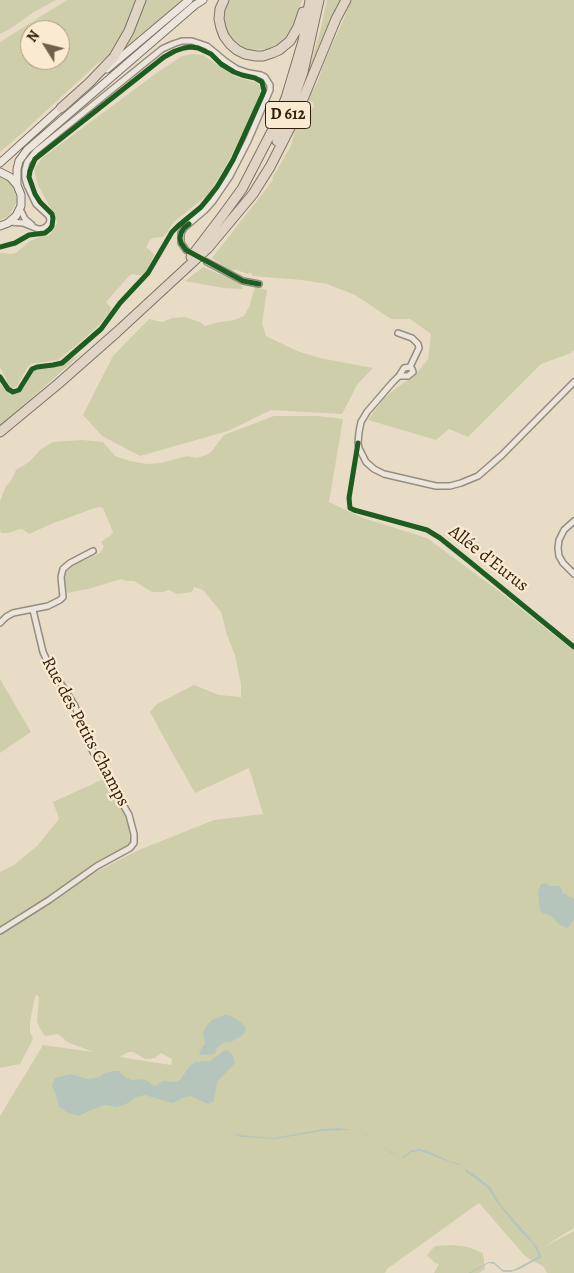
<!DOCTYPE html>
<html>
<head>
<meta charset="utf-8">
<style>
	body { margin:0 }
	#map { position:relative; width:574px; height:1273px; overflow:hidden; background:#e9dcc7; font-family:Alegreya,serif }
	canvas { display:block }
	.north { position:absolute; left:20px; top:20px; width:50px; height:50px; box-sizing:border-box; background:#faead1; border:1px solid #a99881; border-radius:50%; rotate:306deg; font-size:14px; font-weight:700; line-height:20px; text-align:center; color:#301d09 }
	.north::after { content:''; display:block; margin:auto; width:18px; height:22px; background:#71604c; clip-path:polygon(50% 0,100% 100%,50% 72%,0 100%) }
</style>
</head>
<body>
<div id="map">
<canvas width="574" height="1273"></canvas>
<div class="north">N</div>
</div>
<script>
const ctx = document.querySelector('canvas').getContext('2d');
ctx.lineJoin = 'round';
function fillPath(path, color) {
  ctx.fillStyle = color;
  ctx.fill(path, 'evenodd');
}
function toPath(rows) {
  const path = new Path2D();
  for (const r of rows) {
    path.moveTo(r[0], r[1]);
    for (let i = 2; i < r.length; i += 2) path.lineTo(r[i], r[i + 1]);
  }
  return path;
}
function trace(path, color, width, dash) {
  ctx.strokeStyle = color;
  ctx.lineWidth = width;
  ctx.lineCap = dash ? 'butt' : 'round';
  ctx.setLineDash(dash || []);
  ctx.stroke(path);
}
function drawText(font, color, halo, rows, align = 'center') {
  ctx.font = font + ' Alegreya,serif';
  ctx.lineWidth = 4.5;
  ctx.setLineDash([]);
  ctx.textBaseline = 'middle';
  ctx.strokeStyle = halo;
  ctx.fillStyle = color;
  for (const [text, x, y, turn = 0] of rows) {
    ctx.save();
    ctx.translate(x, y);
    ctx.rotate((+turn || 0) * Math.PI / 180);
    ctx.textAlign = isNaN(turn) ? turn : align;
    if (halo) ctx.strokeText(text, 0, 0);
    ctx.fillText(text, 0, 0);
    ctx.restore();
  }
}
const green = toPath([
	[0,0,56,0,34,12,10,29,0,34],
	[67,0,137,0,130,21,118,43,109,56,97,64,21,134,0,152,0,42],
	[30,30,60,30,60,60,30,60],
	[145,0,183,0,118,57,132,36],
	[228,0,302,0,297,17,290,31,283,42,269,49,251,50,242,46,232,39,225,30,222,18,224,7],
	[327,0,341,0,318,48,303,88,320,32],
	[352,0,574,0,574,350,571,353,541,364,468,437,449,429,436,440,368,420,384,398,395,389,416,374,428,359,431,334,410,319,391,319,355,295,327,284,302,280,253,276,250,272,248,274,236,270,231,271,212,258,273,180,272,178,291,146,294,134,299,122,304,115,314,107,313,102,309,101,308,96,316,85,327,56,346,14,348,5],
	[194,54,203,55,234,76,257,83,261,87,259,97,250,117,228,162,213,187,206,196,174,222,165,235,163,237,153,238,150,240,146,247,153,253,154,255,146,272,142,275,136,275,133,274,129,276,106,302,111,308,111,311,97,327,79,343,58,360,31,364,27,368,17,386,13,388,10,387,0,367,0,253,11,254,16,253,30,241,42,236,48,236,52,232,57,223,56,218,38,185,35,174,35,168,42,158,158,72,182,56],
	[0,176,5,178,14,187,17,201,11,213,7,217,0,220],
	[203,267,240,283,243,289,223,288,185,281],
	[255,287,267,290,262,323,266,336,297,351,320,358,373,368,357,385,342,414,271,410,228,431,140,456,102,436,83,415,113,356,149,319,162,322,172,318,185,317,200,322,205,326,220,322,234,320,244,316,249,307],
	[81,354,34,396,0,425,0,384,10,394,18,393,25,386,31,373,34,370,57,366],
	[274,416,318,416,343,419,329,502,363,518,427,538,500,592,574,651,574,1228,542,1248,574,1231,574,1273,547,1273,544,1267,526,1257,479,1203,387,1269,385,1273,0,1273,0,1116,43,1045,93,1052,78,1046,69,1043,58,1034,45,1036,40,1029,37,1021,39,997,37,995,35,996,30,1022,30,1031,33,1039,20,1064,0,1068,0,936,80,880,139,850,214,820,263,814,249,768,195,793,168,745,150,712,157,704,194,685,219,695,241,697,241,685,235,655,227,635,221,612,203,590,194,587,192,592,185,593,177,594,169,590,163,592,152,592,134,581,127,581,121,579,88,589,67,593,64,589,64,579,66,572,71,566,100,553,104,547,101,542,111,535,113,532,103,508,100,507,95,508,51,524,29,534,22,529,20,529,8,533,1,533,0,529,0,501,5,488,12,479,16,470,29,462,41,449,53,442,82,440,103,442,115,456,130,461,147,464,161,463,187,456,197,458,206,455,211,452,224,435],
	[128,1052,133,1052,145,1059,149,1059,155,1058,161,1053,172,1059,171,1065,120,1057],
	[0,679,31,732,0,753],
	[106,778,129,819,132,842,128,846,0,929,0,872,14,865,37,846,59,819,53,802],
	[451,1245,468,1247,483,1253,485,1269,479,1273,434,1273,439,1264,435,1263,427,1255,435,1246]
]);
const water = toPath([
	[546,883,550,886,560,886,563,893,574,899,574,920,568,928,560,925,551,916,542,913,540,910,538,892,541,884],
	[224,1015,228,1015,238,1020,245,1026,246,1030,245,1032,243,1035,229,1043,226,1042,220,1045,217,1048,215,1054,200,1055,199,1054,200,1051,205,1043,203,1032,206,1026,212,1020],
	[225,1050,229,1051,232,1054,234,1058,235,1063,217,1082,214,1101,208,1104,190,1096,185,1097,175,1102,171,1103,145,1095,136,1097,126,1104,120,1106,116,1107,105,1105,91,1110,81,1115,78,1116,66,1112,63,1109,59,1107,55,1091,53,1089,52,1085,55,1078,70,1074,88,1079,99,1077,105,1073,114,1071,119,1071,126,1078,132,1080,142,1079,148,1081,154,1086,157,1085,163,1081,176,1082,180,1080,189,1067,195,1062,210,1061],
	[339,1128,356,1131,367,1134,386,1149,399,1156,404,1156,412,1150,420,1149,428,1151,449,1161,461,1164,458,1165,420,1151,411,1152,403,1159,403,1157,391,1153,369,1136,361,1132,349,1130,322,1131,275,1139,241,1137,236,1135,235,1133,240,1135,273,1138,323,1129],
	[465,1169,474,1174,490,1187,501,1205,536,1245,542,1257,520,1269,511,1272,503,1272,494,1264,489,1263,471,1273,468,1273,489,1262,494,1262,503,1270,513,1270,521,1266,539,1256,533,1243,521,1232,496,1201,488,1188,465,1171]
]);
const street = toPath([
	[20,209,25,219,32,225],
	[9,222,23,223,38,229,42,229,46,227,49,224,50,220,49,216,36,204,27,185,25,178,25,170,27,162,36,151,162,49,173,44,182,41,192,41,207,46,225,61,237,69,249,73,261,75,265,77,270,85,270,90,248,141,230,176,213,201,205,210,184,228,181,233,181,243,186,250],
	[207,262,243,281,259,284],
	[398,333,412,338,418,344,419,348,410,367],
	[399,376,408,376,413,372,412,369,410,367,404,368,399,376,392,383,367,412,361,422,359,432,358,443,359,448,366,462,374,469,384,474,436,486,450,486,461,483,478,476,502,455,574,382],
	[574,521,564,530,559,540,558,548,559,556,563,563,574,574],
	[0,623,6,617,13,613,48,606,60,600,63,597,61,577,63,569,70,563,93,551],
	[0,931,49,900,97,866,130,848,134,843,134,834,129,815,87,741,75,706,49,665,43,652,33,610]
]);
const secondary = toPath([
	[107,69,189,0],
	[0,163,64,105],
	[0,172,10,177,17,185,21,195,21,206,16,216,8,223,0,226],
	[17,185,17,169,19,161,27,150,195,5,203,0]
]);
const highway = toPath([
	[224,0,220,9,219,19,221,28,224,36,230,44,237,50,245,54,256,56,263,56,272,53,279,50,290,41,298,27,303,12],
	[61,108,89,83,114,57,129,31,141,0],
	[277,141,292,104,303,72,319,0],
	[191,257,223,215,242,189,272,131,286,98,303,41,310,0],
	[0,432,58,384,117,332,208,248,253,194,270,167,296,116,336,19,346,0]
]);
const cycleway = toPath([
	[189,224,184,228,181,233,180,238,181,243,186,250,243,281,259,284],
	[0,247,15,243,29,235,45,233,50,229,52,226,53,218,52,214,40,202,35,194,29,177,30,171,35,159,164,57,175,51,184,48,191,47,198,48,211,54,221,64,234,72,242,75,255,78,262,82,264,91,262,96,233,160,217,187,201,207,178,226,172,232,148,273,120,303,101,329,62,363,53,365,37,367,32,369,19,390,13,392,8,389,0,377],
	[358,443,349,498,350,508,354,510,376,516,427,530,440,538,470,562,574,647]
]);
const shields = [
	[288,115,45]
];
const shieldNames = [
	["D 612",288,115]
];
const streetNames = [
	["Allée d'Eurus",488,559,38],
	["Rue des Petits Champs",85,732,62]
];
fillPath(green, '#cfceaa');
fillPath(water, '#b6c5bc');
trace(street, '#968d7f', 8);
trace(secondary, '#7c7366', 9);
trace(highway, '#7c7366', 11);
trace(street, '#ece5db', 5);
trace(secondary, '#ece5db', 7);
trace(highway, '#e0d5c5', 9);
trace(cycleway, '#1b5e20', 5);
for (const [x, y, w] of shields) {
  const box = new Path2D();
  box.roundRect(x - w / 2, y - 13.5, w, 27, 4);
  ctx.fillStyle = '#faead1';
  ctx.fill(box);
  trace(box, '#301d09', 1);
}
drawText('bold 16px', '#301d09', null, shieldNames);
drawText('18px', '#301d09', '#faead1', streetNames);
</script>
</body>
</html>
